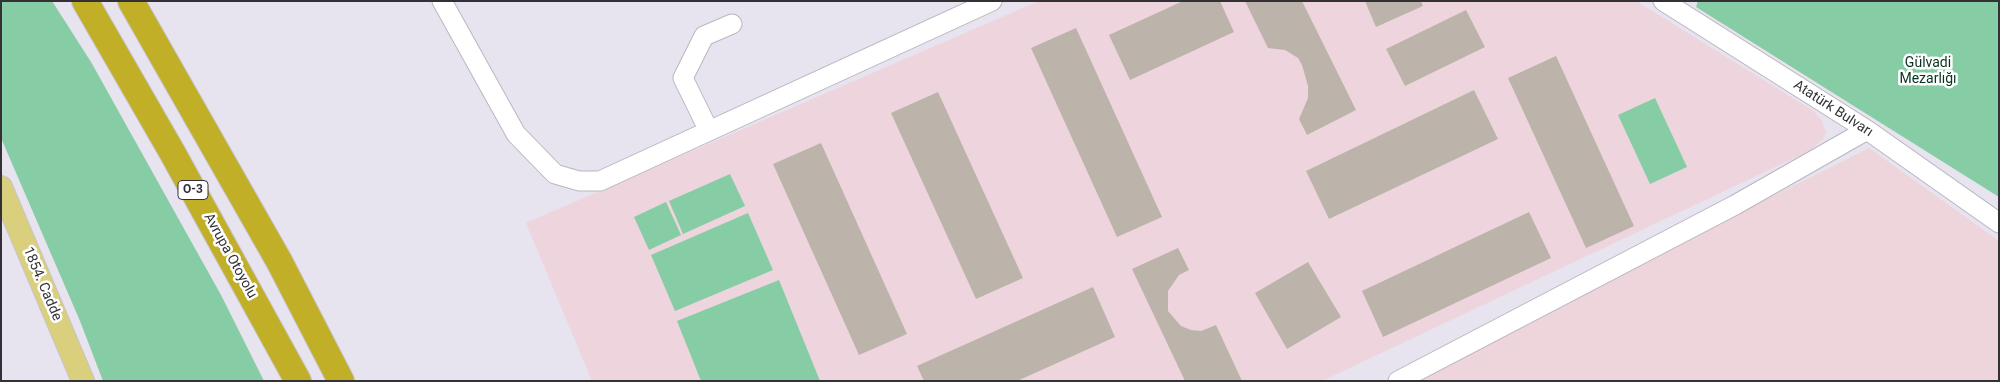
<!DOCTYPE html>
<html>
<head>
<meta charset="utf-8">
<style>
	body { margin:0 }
	#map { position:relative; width:2000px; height:382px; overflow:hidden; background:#e7e3ef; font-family:Roboto,sans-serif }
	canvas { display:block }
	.frame { position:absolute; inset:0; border:2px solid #333136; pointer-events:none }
</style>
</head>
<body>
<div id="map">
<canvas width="2000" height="382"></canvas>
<div class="frame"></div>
</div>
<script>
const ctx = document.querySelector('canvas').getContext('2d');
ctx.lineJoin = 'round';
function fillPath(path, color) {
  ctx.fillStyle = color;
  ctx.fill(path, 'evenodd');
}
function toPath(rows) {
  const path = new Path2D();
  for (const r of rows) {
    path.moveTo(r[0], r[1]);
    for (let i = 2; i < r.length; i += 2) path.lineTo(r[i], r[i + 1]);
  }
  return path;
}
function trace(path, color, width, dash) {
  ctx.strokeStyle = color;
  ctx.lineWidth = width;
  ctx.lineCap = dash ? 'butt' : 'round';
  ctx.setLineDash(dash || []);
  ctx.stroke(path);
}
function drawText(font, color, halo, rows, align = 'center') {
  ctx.font = font + ' Roboto,sans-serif';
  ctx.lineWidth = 5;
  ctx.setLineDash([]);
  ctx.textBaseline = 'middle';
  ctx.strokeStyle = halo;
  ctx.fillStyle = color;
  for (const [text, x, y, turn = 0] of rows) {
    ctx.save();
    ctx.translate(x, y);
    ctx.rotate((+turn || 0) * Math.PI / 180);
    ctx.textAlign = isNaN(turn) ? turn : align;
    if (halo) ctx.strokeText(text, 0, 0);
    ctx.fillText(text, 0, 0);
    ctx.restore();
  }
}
const industrial = toPath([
	[1869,148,1999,241,1999,381,1403,381]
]);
const education = toPath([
	[1039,1,1636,1,1812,110,1821,119,1826,133,1823,139,1809,151,1322,381,592,381,526,223]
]);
const green = toPath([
	[1,1,52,1,91,62,221,295,264,381,103,381,80,321,1,138],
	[1698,1,1999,1,1999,197,1696,7],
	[1655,98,1687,167,1650,184,1618,115],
	[730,174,745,206,683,234,669,201],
	[666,202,681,235,649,250,634,217],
	[748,213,773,270,675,311,651,255],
	[779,280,820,381,701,381,677,321]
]);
const building = toPath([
	[1183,1,1220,1,1234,32,1130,80,1109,35],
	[1245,1,1302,1,1356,110,1307,135,1299,119,1308,98,1308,86,1302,65,1298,58,1285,50,1268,48],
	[1365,1,1421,1,1423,6,1376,27],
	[1466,10,1485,47,1405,86,1386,49],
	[1076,28,1162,217,1117,237,1031,48],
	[1556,56,1634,226,1586,248,1508,78],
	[1474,90,1498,139,1329,219,1306,171],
	[938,92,1023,278,976,299,891,113],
	[821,143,907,334,859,355,773,164],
	[1529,212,1551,258,1383,337,1362,291],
	[1178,248,1189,270,1179,275,1168,291,1168,311,1181,326,1191,330,1201,331,1216,325,1242,381,1185,381,1132,269],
	[1308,262,1341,317,1287,349,1255,293],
	[1093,287,1115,337,1017,381,924,381,917,366]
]);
const minor = toPath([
	[442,1,516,134,555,174,579,181,600,181,992,1],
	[1663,1,1867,130,1999,223],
	[709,131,683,78,704,36,732,24],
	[1398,381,1735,205,1867,130]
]);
const major = toPath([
	[1,187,83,381]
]);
const highway = toPath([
	[85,1,172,152,298,381],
	[131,1,279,261,341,381]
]);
const shields = [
	[193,190,30]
];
const shieldNames = [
	["O-3",193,190]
];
const parkNames = [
	["Gülvadi",1928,63],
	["Mezarlığı",1928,79]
];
const streetNames = [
	["Atatürk Bulvarı",1833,109,33],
	["Avrupa Otoyolu",230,256,61],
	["1854. Cadde",42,284,67]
];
fillPath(industrial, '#eed4db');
fillPath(education, '#edd4dd');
fillPath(green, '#86cda5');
fillPath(building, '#bcb4ab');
trace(minor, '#bab6c1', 21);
trace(major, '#c6c5c7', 24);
trace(highway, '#c6c5c7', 28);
trace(minor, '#fff', 19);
trace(major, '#d9cf7d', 22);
trace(highway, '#c0af27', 26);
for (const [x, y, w] of shields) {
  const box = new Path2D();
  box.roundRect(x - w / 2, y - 9.5, w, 19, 4);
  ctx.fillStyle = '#fff';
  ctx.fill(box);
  trace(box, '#333136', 1);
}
drawText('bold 12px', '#333136', null, shieldNames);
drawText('14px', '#08321f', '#fff', parkNames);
drawText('14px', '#333136', '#fff', streetNames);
</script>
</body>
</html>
